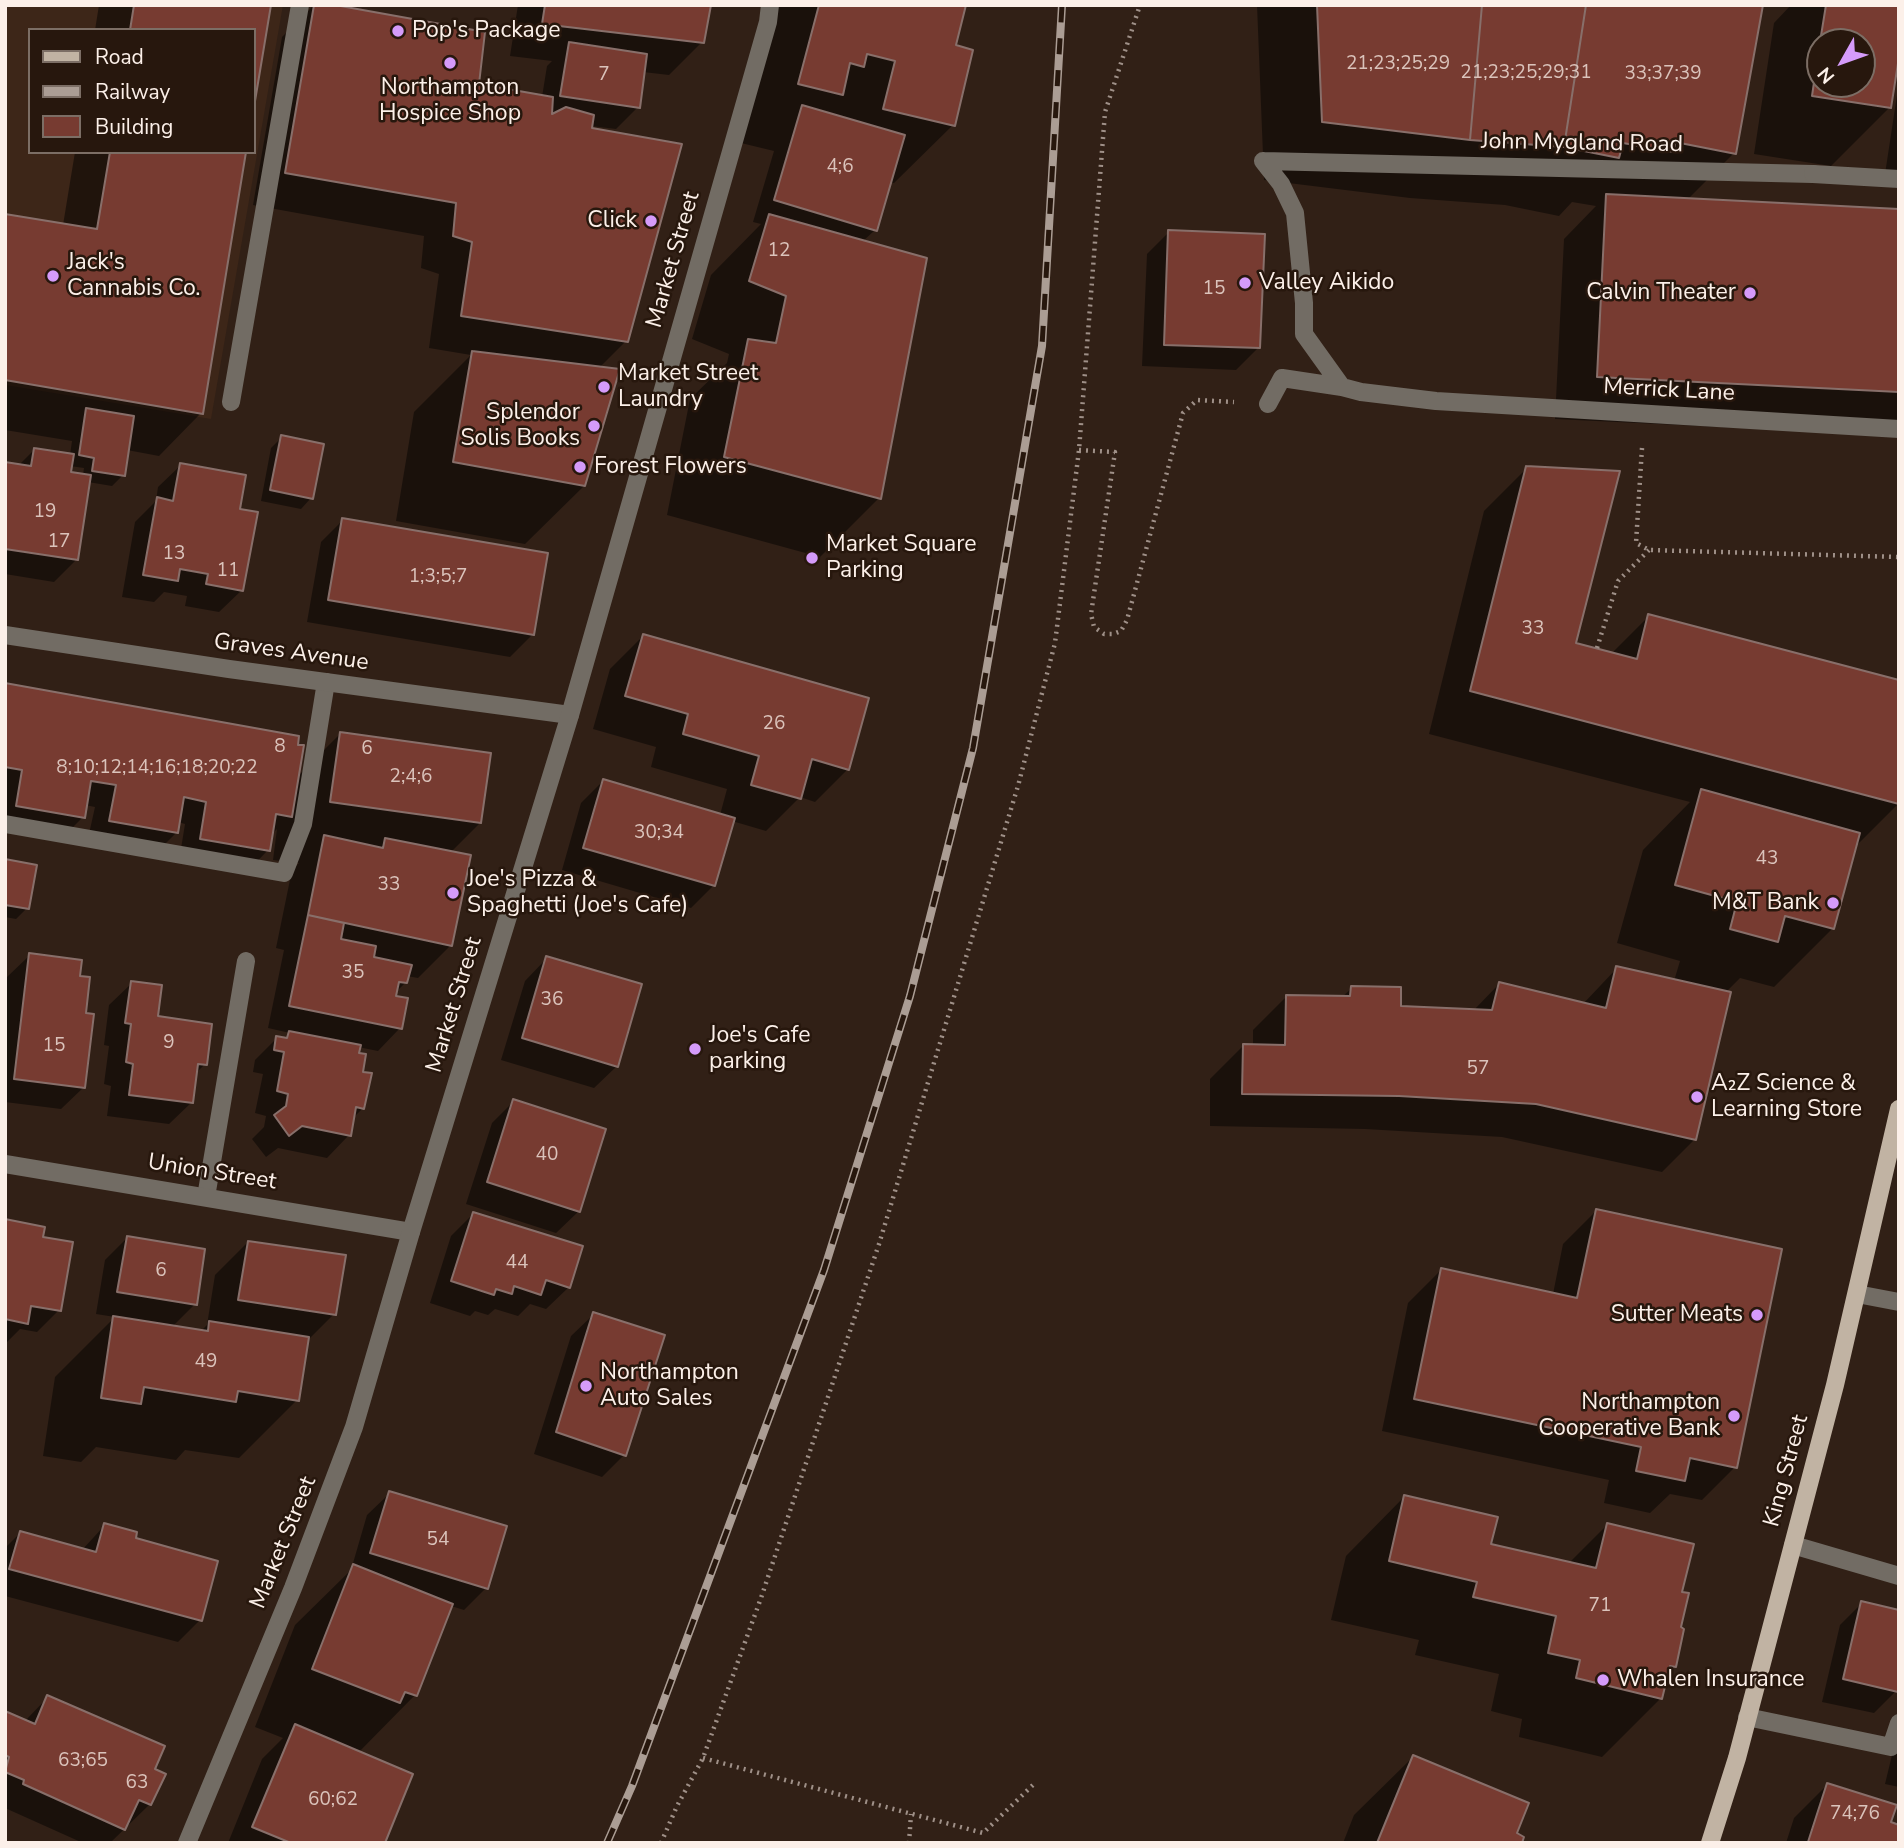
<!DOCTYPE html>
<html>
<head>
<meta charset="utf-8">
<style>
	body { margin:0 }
	#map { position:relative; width:1904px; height:1848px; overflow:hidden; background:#312016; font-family:"Nunito Sans",sans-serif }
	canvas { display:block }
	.frame { position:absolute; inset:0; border:7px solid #fcf0e9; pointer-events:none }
	.legend { position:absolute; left:28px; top:28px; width:228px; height:126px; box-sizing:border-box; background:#27170d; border:2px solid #7c6e65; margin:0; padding:9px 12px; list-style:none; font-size:21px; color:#fcf0e9 }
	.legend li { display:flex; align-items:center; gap:14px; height:35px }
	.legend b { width:35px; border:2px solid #7c6e65 }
	.north { position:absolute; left:1806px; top:28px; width:70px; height:70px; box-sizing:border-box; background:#27170d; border:2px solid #7c6e65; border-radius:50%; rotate:230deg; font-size:19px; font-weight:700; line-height:28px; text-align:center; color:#fcf0e9 }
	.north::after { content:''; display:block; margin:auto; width:24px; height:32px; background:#d59bfa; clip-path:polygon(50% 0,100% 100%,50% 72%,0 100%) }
</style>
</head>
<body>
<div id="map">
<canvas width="1904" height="1848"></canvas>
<div class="frame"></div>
<ul class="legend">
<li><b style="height:9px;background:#c1b3a3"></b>Road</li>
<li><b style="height:9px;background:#ab9d94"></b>Railway</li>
<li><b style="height:19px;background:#773b31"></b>Building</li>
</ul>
<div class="north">N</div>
</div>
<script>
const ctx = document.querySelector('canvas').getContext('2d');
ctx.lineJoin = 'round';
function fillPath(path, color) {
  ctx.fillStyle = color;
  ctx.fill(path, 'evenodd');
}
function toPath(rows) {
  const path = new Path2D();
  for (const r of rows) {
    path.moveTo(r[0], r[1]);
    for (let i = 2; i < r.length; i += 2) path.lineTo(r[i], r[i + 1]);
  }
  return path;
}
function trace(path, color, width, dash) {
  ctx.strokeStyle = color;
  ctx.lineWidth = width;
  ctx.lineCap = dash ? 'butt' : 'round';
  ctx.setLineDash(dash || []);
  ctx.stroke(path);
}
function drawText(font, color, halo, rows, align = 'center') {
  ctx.font = font + ' "Nunito Sans",sans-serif';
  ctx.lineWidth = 5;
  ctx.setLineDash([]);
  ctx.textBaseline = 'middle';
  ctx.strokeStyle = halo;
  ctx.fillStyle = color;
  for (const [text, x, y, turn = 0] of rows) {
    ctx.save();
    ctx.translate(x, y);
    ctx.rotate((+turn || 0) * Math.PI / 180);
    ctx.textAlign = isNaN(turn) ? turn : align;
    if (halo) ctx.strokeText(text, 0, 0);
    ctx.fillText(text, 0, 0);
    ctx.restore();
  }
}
const built = toPath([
	[5,5,283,5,211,419,5,385],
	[30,30,254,30,254,152,30,152]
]);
const shadow = toPath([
	[99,5,269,5,254,97,254,30,95,30],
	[314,5,324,5,477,86,542,97,547,66,552,61,510,56,518,5,709,5,702,42,669,75,643,72,638,107,616,129,591,126,626,341,598,369,584,486,525,544,396,521,414,412,471,355,429,348,439,274,421,268,424,236,253,205,282,37],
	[776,5,964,5,954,47,953,125,894,183,889,182,875,230,862,242,879,498,820,557,667,515,690,399,727,363,729,354,692,339,711,275,761,224,753,222,774,151,741,143],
	[1257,5,1761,5,1734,153,1687,200,1899,210,1899,422,1886,435,1555,419,1564,239,1596,206,1572,202,1559,216,1505,205,1410,198,1264,180],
	[1791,5,1899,5,1890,107,1831,166,1754,154,1774,23],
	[1820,42,1862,42,1862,84,1820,84],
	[1899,82,1899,176,1885,174],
	[75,152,245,152,201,413,159,456,127,450,123,475,112,486,88,482,76,560,54,582,5,574,5,464,18,466,35,449,70,455,72,441,5,430,5,215,63,225],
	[70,466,84,468,83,475,69,473],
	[1169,232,1258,348,1236,370,1142,366,1147,254],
	[282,437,311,498,301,509,261,501,271,448],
	[181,465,238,511,242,590,219,612,185,606,187,596,164,592,154,602,122,597,135,522,156,501,158,487],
	[1527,468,1574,644,1611,654,1649,616,1899,803,1856,846,1832,929,1774,987,1740,978,1725,993,1695,1139,1662,1172,1502,1137,1365,1129,1210,1126,1210,1079,1243,1046,1253,1046,1253,1030,1286,997,1342,997,1352,988,1399,1008,1473,1011,1499,984,1583,1004,1617,968,1674,981,1680,961,1617,943,1643,850,1690,802,1429,734,1484,511],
	[343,520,532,635,510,657,307,622,321,542],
	[643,636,848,769,815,802,800,797,766,831,732,821,713,886,691,908,562,870,581,803,603,781,720,815,727,789,651,767,656,747,593,729,610,669],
	[5,685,297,777,340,734,480,823,450,853,451,945,418,978,407,976,406,982,395,993,400,1028,378,1051,358,1047,363,1108,352,1119,349,1135,327,1158,278,1148,266,1157,252,1139,264,1127,266,1116,255,1113,263,1074,253,1072,255,1060,277,1038,283,1039,290,1033,268,1028,284,950,276,948,292,870,299,863,273,860,277,829,271,835,268,850,246,873,179,861,185,824,178,822,176,833,154,855,87,843,95,807,85,805,83,817,61,839,5,829],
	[5,861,27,908,16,919,5,917],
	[30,955,78,977,84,1015,84,1087,61,1109,5,1102,7,977],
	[547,958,617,1066,594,1088,501,1060,525,981],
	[132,983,156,1017,205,1064,195,1074,192,1102,169,1124,107,1116,111,1086,104,1084,109,1046,104,1045,109,1005],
	[514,1101,579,1211,556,1233,466,1204,492,1123],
	[1596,1211,1735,1467,1702,1500,1670,1494,1650,1513,1604,1503,1609,1480,1382,1431,1408,1303,1441,1270,1553,1294,1563,1244],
	[473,1214,569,1287,546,1309,530,1304,518,1316,495,1309,488,1315,475,1311,470,1316,430,1303,451,1236],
	[5,1221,41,1238,59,1310,37,1332,20,1329,5,1344],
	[127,1238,195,1304,172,1327,200,1332,207,1325,215,1275,248,1242,334,1314,306,1342,297,1400,239,1458,185,1450,176,1460,96,1447,81,1462,43,1456,55,1377,115,1317,96,1314,105,1260],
	[594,1314,624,1455,602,1477,534,1454,571,1336],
	[390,1493,486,1588,464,1610,451,1606,415,1695,358,1753,383,1843,228,1843,262,1759,283,1738,255,1727,295,1625,351,1570,367,1515],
	[1404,1497,1489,1545,1569,1563,1607,1525,1680,1593,1674,1666,1666,1674,1661,1698,1602,1757,1519,1737,1522,1719,1491,1711,1499,1674,1415,1655,1419,1640,1331,1620,1346,1556],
	[105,1525,134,1540,200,1620,178,1642,5,1596,5,1548,20,1533,82,1550],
	[1862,1603,1899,1611,1899,1680,1896,1691,1874,1713,1822,1702,1840,1625],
	[48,1697,153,1770,150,1804,110,1843,83,1843,5,1808,5,1713,25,1721],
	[1899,1726,1899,1787,1885,1784],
	[1413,1757,1514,1834,1520,1843,1343,1843,1354,1815],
	[1827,1785,1899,1843,1786,1843,1794,1818]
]);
const building = toPath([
	[134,5,271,5,254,107,254,30,130,30,134,5],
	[314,5,335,5,485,32,479,84,553,97,552,114,566,107,594,115,592,128,682,144,628,342,461,316,472,242,453,236,456,203,285,173,314,5],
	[545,5,711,5,704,43,542,24,545,5],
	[819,5,966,5,956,45,973,50,955,126,883,109,895,61,867,54,864,67,850,63,843,95,798,84,819,5],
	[1317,5,1482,5,1470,140,1322,122,1317,5],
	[1482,5,1586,5,1564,147,1470,140,1482,5],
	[1586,5,1763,5,1736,154,1675,142,1674,152,1623,143,1619,158,1564,147,1586,5],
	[1826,5,1899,5,1899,57,1891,108,1812,96,1820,42,1820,84,1862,84,1862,42,1820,42,1826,5],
	[569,42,647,54,640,108,560,96,569,42],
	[802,105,905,135,877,231,774,200,802,105],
	[110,152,246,152,203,414,5,380,5,214,97,229,110,152],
	[1606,194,1899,209,1899,392,1597,377,1606,194],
	[769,214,927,258,881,499,724,457,748,339,776,343,786,296,749,281,769,214],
	[1168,230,1265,234,1260,348,1164,345,1168,230],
	[472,351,620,369,585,486,453,462,472,351],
	[86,408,134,416,125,476,92,471,94,458,79,455,86,408],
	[281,435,324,444,313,499,270,490,281,435],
	[34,448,74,454,71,472,91,475,78,560,5,549,5,462,31,466,34,448],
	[180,463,246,475,240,509,258,512,243,591,206,584,208,574,180,569,178,581,143,575,157,497,173,501,180,463],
	[1526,466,1620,471,1576,643,1637,659,1648,614,1899,680,1899,804,1470,691,1526,466],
	[342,518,548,553,534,635,328,600,342,518],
	[643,634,869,698,849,770,812,759,801,799,751,785,759,756,683,734,688,714,625,696,643,634],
	[5,683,299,736,298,745,304,745,292,817,276,814,270,851,200,839,206,802,184,797,178,833,109,821,116,785,91,781,85,818,16,806,22,770,5,767,5,683],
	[340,732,491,753,481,823,330,802,340,732],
	[603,779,735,818,715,886,583,848,603,779],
	[1701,789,1860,833,1834,929,1785,916,1778,942,1730,929,1737,902,1675,885,1701,789],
	[324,835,383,848,385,838,471,855,452,946,308,915,324,835],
	[5,859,37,865,29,909,5,905,5,859],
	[308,915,344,923,341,939,376,946,374,957,412,965,407,983,399,982,396,996,408,998,402,1029,289,1006,308,915],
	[29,953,82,960,80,976,90,977,86,1013,94,1014,85,1088,14,1079,29,953],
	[546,956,642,984,618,1067,522,1038,546,956],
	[1616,966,1731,992,1696,1140,1536,1104,1399,1096,1242,1094,1243,1044,1285,1045,1286,995,1350,996,1351,986,1401,987,1401,1006,1492,1010,1499,982,1606,1008,1616,966],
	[131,981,162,985,158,1016,212,1024,207,1065,198,1064,193,1103,129,1095,133,1064,126,1062,131,1024,125,1023,131,981],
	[289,1031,361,1045,359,1053,366,1054,363,1072,372,1073,364,1109,356,1107,351,1136,302,1126,289,1136,274,1115,286,1106,288,1094,277,1091,284,1052,274,1050,276,1036,287,1038,289,1031],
	[513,1099,606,1129,580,1212,487,1182,513,1099],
	[1596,1209,1782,1249,1737,1468,1690,1458,1685,1481,1636,1471,1641,1447,1414,1399,1441,1268,1577,1298,1596,1209],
	[473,1212,583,1246,570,1288,546,1280,541,1295,514,1286,512,1294,496,1289,494,1295,451,1281,473,1212],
	[5,1219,45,1227,43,1237,73,1242,61,1311,31,1306,28,1324,5,1319,5,1219],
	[127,1236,205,1249,197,1305,117,1292,127,1236],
	[248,1241,346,1255,336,1315,238,1300,248,1241],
	[593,1312,665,1335,626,1456,556,1432,593,1312],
	[113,1316,208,1331,209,1321,309,1337,299,1401,238,1391,236,1402,144,1387,141,1404,101,1398,113,1316],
	[389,1491,507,1526,488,1589,370,1553,389,1491],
	[1404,1495,1498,1517,1491,1544,1596,1568,1607,1523,1694,1544,1682,1592,1689,1593,1681,1627,1684,1629,1676,1667,1670,1666,1662,1699,1576,1678,1580,1660,1548,1653,1556,1616,1473,1597,1477,1582,1389,1561,1404,1495],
	[104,1523,137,1532,136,1538,218,1561,202,1621,9,1569,20,1531,96,1552,104,1523],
	[353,1564,453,1604,417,1696,405,1692,400,1703,312,1669,353,1564],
	[1861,1601,1899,1610,1898,1692,1843,1679,1861,1601],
	[47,1695,165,1746,155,1769,166,1774,151,1805,139,1800,125,1830,23,1784,24,1780,5,1772,9,1757,5,1755,5,1711,35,1724,47,1695],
	[295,1724,413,1774,385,1843,291,1843,252,1827,295,1724],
	[1413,1755,1529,1803,1517,1833,1524,1837,1522,1843,1377,1843,1413,1755],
	[1827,1783,1897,1805,1891,1822,1899,1825,1899,1843,1808,1842,1827,1783]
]);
const path = toPath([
	[1642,448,1636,543,1649,550,1899,557],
	[1079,450,1115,452,1091,614,1094,627,1104,634,1113,634,1121,631,1127,620,1183,413,1197,400,1234,402],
	[1597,648,1618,581,1649,550],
	[703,1758,983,1833,1034,1784],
	[661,1843,677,1806,703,1758,761,1598,879,1244,1018,786,1055,643,1079,450,1105,112,1140,5],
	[909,1843,911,1814]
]);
const service = toPath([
	[1263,161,1813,174],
	[1263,161,1281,184,1295,213,1304,303,1304,334,1342,387],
	[231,402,300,5],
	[1268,404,1282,378,1342,387,1361,392,1436,401,1899,429],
	[5,824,284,873,303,824,326,682],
	[206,1197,246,961],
	[1857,1294,1899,1302],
	[1793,1545,1899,1576],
	[1747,1717,1891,1747,1899,1723]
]);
const minor = toPath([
	[1813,174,1899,179],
	[5,635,229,669,570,715],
	[5,1164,411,1232]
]);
const tertiary = toPath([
	[187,1843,293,1588,354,1427,411,1232,570,715,768,22,770,5]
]);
const primary = toPath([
	[1710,1843,1737,1758,1835,1385,1899,1109]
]);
const rail = toPath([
	[607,1843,632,1786,824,1270,910,996,973,748,1042,346,1062,5]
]);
const markers = [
	[398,31,7,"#d59bfa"],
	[450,63,7,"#d59bfa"],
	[651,221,7,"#d59bfa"],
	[53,276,7,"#d59bfa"],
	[1245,283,7,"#d59bfa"],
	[1750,293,7,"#d59bfa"],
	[604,387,7,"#d59bfa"],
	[594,426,7,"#d59bfa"],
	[580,467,7,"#d59bfa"],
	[812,558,7,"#d59bfa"],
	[453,893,7,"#d59bfa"],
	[1833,903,7,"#d59bfa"],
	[695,1049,7,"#d59bfa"],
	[1697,1097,7,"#d59bfa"],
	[1757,1315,7,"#d59bfa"],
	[586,1386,7,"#d59bfa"],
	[1734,1416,7,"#d59bfa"],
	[1603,1680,7,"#d59bfa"]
];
const numberNames = [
	["21;23;25;29",1398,64],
	["21;23;25;29;31",1526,73],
	["33;37;39",1663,74],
	["7",604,75],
	["4;6",840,167],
	["12",779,251],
	["15",1214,289],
	["19",45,512],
	["17",59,542],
	["13",174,554],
	["11",228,571],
	["1;3;5;7",438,577],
	["33",1533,629],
	["26",774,724],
	["8",280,747],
	["6",367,749],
	["8;10;12;14;16;18;20;22",157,768],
	["2;4;6",411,777],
	["30;34",659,833],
	["43",1767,859],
	["33",389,885],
	["35",353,973],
	["36",552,1000],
	["9",169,1043],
	["15",54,1046],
	["57",1478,1069],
	["40",547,1155],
	["44",517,1263],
	["6",161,1271],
	["49",206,1362],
	["54",438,1540],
	["71",1600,1606],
	["63;65",83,1761],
	["63",137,1783],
	["60;62",333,1800],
	["74;76",1855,1814]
];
const poiNames = [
	["Pop's Package",412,31],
	["Northampton",450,88,"center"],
	["Hospice Shop",450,114,"center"],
	["Click",637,221,"right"],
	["Jack's",67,263],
	["Cannabis Co.",67,289],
	["Valley Aikido",1259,283],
	["Calvin Theater",1736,293,"right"],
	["Market Street",618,374],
	["Laundry",618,400],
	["Splendor",580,413,"right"],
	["Solis Books",580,439,"right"],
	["Forest Flowers",594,467],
	["Market Square",826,545],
	["Parking",826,571],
	["Joe's Pizza &",467,880],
	["Spaghetti (Joe's Cafe)",467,906],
	["M&T Bank",1819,903,"right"],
	["Joe's Cafe",709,1036],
	["parking",709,1062],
	["A₂Z Science &",1711,1084],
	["Learning Store",1711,1110],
	["Sutter Meats",1743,1315,"right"],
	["Northampton",600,1373],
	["Auto Sales",600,1399],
	["Northampton",1720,1403,"right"],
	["Cooperative Bank",1720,1429,"right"],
	["Whalen Insurance",1617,1680]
];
const streetNames = [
	["John Mygland Road",1582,144,1],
	["Market Street",674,260,-74],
	["Merrick Lane",1669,391,3],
	["Graves Avenue",291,653,8],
	["Market Street",455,1005,-73],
	["Union Street",212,1173,9],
	["King Street",1787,1471,-75],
	["Market Street",284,1543,-68]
];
fillPath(built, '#3d2618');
fillPath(shadow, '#0007');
fillPath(building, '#773b31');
trace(building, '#886f6a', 2);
trace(path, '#9f9088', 4.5, [2, 5]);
trace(service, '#726c64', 18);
trace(minor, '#726c64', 18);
trace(tertiary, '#726c64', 18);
trace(primary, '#c1b3a3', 18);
trace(rail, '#ab9d94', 8);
trace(rail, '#27170d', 5, [16]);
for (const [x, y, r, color] of markers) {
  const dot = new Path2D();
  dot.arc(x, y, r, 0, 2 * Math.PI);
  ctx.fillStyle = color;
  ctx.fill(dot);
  trace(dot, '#27170d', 2.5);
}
drawText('19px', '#dbc3bb', null, numberNames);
drawText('23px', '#fcf0e9', '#27170d', poiNames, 'left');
drawText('23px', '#fcf0e9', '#27170d', streetNames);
</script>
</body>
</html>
